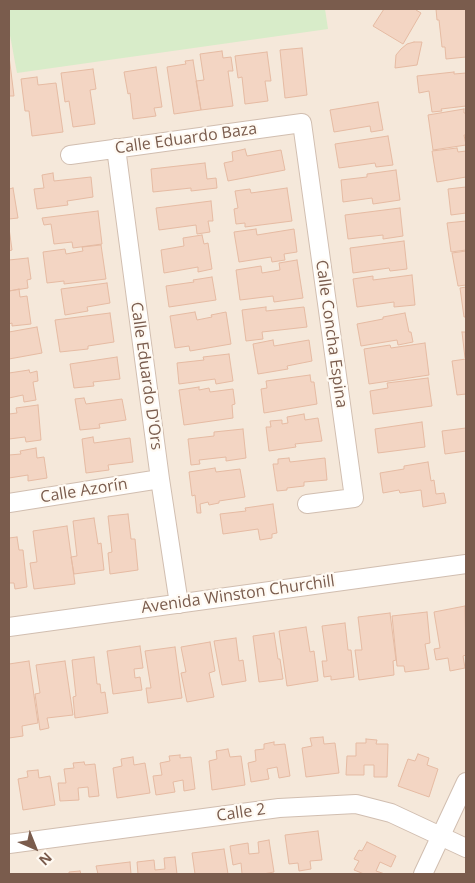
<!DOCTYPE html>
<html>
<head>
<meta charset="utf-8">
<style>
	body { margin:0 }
	#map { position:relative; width:475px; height:883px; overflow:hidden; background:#fdf6ec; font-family:"Open Sans",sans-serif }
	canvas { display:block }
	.frame { position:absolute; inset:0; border:10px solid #7a5c4d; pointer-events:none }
	.north { position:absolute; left:10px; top:823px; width:50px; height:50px; -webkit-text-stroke:4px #fffaf3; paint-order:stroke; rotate:136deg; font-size:14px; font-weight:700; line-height:20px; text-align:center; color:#7a5c4d }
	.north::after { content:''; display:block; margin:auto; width:18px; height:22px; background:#7a5c4d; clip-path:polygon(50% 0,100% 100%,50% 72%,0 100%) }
</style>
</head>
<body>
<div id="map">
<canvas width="475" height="883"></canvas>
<div class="frame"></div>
<div class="north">N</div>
</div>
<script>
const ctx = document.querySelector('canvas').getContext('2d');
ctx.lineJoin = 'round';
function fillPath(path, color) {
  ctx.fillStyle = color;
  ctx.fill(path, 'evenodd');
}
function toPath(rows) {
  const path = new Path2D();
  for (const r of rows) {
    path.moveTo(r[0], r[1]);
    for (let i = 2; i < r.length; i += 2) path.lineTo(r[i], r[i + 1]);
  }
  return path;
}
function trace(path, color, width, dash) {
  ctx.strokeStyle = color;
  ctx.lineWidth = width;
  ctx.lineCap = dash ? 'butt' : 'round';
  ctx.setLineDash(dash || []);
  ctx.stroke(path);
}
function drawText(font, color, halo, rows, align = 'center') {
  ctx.font = font + ' "Open Sans",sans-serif';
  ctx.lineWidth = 4.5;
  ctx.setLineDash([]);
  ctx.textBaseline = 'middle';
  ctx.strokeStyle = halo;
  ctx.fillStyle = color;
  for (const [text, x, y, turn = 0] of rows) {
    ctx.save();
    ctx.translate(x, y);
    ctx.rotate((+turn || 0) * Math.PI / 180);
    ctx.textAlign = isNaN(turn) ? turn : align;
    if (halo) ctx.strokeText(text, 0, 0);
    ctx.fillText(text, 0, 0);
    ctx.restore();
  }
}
const residential = toPath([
	[9,9,466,9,466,874,9,874]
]);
const green = toPath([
	[9,9,325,9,328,29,17,73,9,30]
]);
const building = toPath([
	[384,9,417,9,416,10,421,13,403,44,373,26,384,9],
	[436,9,466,9,466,57,446,59,445,47,442,47,439,20,437,20,436,9],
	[414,42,422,42,417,65,395,68,396,55,401,49,407,44,414,42],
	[302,48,307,95,285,98,280,50,302,48],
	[222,51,223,58,231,57,233,71,228,71,233,106,201,110,196,81,204,80,200,54,222,51],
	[267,52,271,81,265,81,268,101,245,104,242,77,238,78,235,56,267,52],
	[9,56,14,96,9,96,9,56],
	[193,60,201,110,174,114,167,67,186,64,185,61,193,60],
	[156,67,162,107,154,108,156,116,133,119,130,93,128,94,124,72,156,67],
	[93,69,96,89,90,90,95,124,73,127,69,101,65,102,61,73,93,69],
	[454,72,454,74,466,73,466,106,441,109,442,111,432,112,429,91,419,93,417,76,454,72],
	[37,77,38,85,56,83,63,132,32,136,29,111,25,111,21,79,37,77],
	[378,102,383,130,371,132,370,126,334,132,330,110,378,102],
	[464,109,464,113,466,113,466,135,464,135,466,145,433,150,428,115,464,109],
	[388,136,393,165,376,167,375,163,339,168,335,144,388,136],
	[457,148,458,152,466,151,466,177,437,182,432,151,457,148],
	[245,149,247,156,281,150,285,170,228,181,224,163,233,161,232,152,245,149],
	[205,163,207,179,216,178,217,188,191,191,191,188,153,192,151,169,205,163],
	[396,170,400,200,373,204,372,198,343,202,341,180,367,177,367,174,396,170],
	[53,173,54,181,91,177,93,197,67,201,68,205,37,209,34,189,44,188,42,175,53,173],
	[466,187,466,213,451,215,448,189,466,187],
	[13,188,18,218,9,219,9,189,13,188],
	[287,188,292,221,245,227,245,223,236,224,234,209,238,208,235,191,250,189,251,193,287,188],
	[211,201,213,221,208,221,210,232,197,234,196,225,159,230,156,208,211,201],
	[400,208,403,236,383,239,383,235,348,239,345,215,400,208],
	[98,211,102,244,73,248,72,242,54,244,51,224,44,225,42,218,98,211],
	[466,221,466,250,451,252,447,223,466,221],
	[9,228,12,250,9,251,9,228],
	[256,229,257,235,294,229,297,252,284,254,285,260,272,262,271,257,239,262,234,232,256,229],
	[202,235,204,244,208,243,212,269,198,272,198,267,164,273,161,250,184,246,183,238,202,235],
	[404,241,407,269,390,271,389,268,353,273,350,248,404,241],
	[101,245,106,279,64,284,64,281,47,283,43,252,65,249,66,254,83,251,82,247,101,245],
	[466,251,466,285,458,286,452,253,466,251],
	[28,258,31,279,27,280,28,288,9,291,9,260,28,258],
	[297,260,303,298,274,302,273,296,240,300,236,270,261,266,262,273,280,270,279,263,297,260],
	[412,275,415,305,394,307,394,302,357,307,353,279,373,276,373,280,412,275],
	[212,277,216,300,169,307,166,286,194,282,193,280,212,277],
	[107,283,110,303,87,307,88,311,65,315,61,289,107,283],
	[466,287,466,317,464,317,460,288,466,287],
	[19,289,20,297,27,296,31,324,12,326,12,323,9,324,9,291,19,289],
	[266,307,266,311,304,307,307,327,262,332,263,339,246,341,242,310,266,307],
	[195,312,197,320,212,317,211,315,226,312,231,344,190,351,189,346,175,348,170,316,195,312],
	[110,313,114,342,88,346,88,349,60,352,55,320,110,313],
	[405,313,409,332,411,332,413,342,398,345,397,340,361,346,357,324,383,319,383,317,405,313],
	[37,327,42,353,9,359,9,332,37,327],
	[462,332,466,332,466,358,465,358,462,332],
	[273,340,274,346,309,340,312,361,287,366,288,369,258,374,253,344,273,340],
	[425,343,429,375,369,384,364,349,390,345,391,348,425,343],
	[229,354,233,381,216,384,215,379,179,384,177,363,204,360,203,357,229,354],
	[117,357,120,379,93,382,94,386,74,388,70,364,117,357],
	[466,359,466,394,457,395,452,361,466,359],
	[29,370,30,373,37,371,38,381,33,382,36,400,24,402,23,395,9,398,9,373,29,370],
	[310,375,311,382,314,382,317,404,264,413,261,389,267,388,266,381,310,375],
	[428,378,432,406,373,414,370,391,388,388,387,383,428,378],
	[199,387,199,390,209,388,210,392,233,389,235,404,232,405,233,418,184,425,179,390,199,387],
	[84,398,86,404,122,399,126,420,99,424,100,428,80,430,75,399,84,398],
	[38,405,41,440,26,442,25,437,9,439,9,414,17,413,16,408,38,405],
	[304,414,305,420,318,418,322,441,295,444,296,447,269,451,266,427,271,427,270,421,282,420,282,424,288,423,287,417,304,414],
	[422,422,425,447,378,453,375,429,422,422],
	[466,428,466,453,466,451,445,454,442,431,466,428],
	[243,429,246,458,226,461,226,457,199,460,200,464,191,465,188,439,214,436,214,432,243,429],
	[93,437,94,443,130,438,133,462,108,465,109,470,86,473,82,439,93,437],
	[36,448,37,458,44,457,47,478,28,481,28,475,9,478,9,455,21,454,20,451,36,448],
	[289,458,290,462,325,458,327,480,304,482,304,486,287,488,287,490,277,491,273,464,278,464,278,459,289,458],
	[428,462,431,481,434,480,436,494,444,493,446,503,423,507,421,490,400,493,399,490,383,493,380,473,404,469,404,466,428,462],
	[215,468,216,472,240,469,245,497,219,501,219,503,209,505,208,502,200,504,201,513,197,513,195,495,192,496,189,472,215,468],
	[273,504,277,533,272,534,272,538,260,540,258,529,223,534,220,514,246,511,245,508,273,504],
	[128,514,131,539,135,539,138,570,110,574,108,553,112,552,108,516,128,514],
	[94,518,98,544,101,543,104,570,74,574,71,557,77,556,73,521,94,518],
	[67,526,75,584,34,589,30,563,37,562,33,531,67,526],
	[17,537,19,550,23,550,27,587,15,589,14,583,9,583,9,538,17,537],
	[465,606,466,655,463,656,465,668,450,671,448,658,436,660,434,649,440,648,434,612,465,606],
	[427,612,430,643,425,644,429,669,405,672,404,666,397,666,392,616,427,612],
	[390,613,396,660,393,661,394,675,359,680,355,650,362,650,358,617,390,613],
	[345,623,348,650,351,650,354,677,331,680,331,676,324,677,322,661,327,661,322,626,345,623],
	[306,627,310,652,314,651,318,681,287,686,279,631,306,627],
	[274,633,278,659,280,659,283,679,259,682,253,636,274,633],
	[236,638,239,661,243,660,246,681,222,685,214,641,236,638],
	[210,642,215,671,209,673,214,697,187,702,181,673,186,672,181,647,210,642],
	[140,646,143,668,134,669,135,678,140,677,142,690,113,694,107,651,140,646],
	[175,647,182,698,148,703,146,688,151,688,145,651,175,647],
	[94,657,97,684,100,684,101,693,105,692,108,713,75,718,73,697,76,696,72,660,94,657],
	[29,661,38,723,22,726,23,736,9,738,9,664,29,661],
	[65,661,73,715,47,718,49,728,40,730,35,694,40,693,36,665,65,661],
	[323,737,324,744,335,743,339,773,306,777,302,748,312,746,310,738,323,737],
	[366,739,377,740,376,744,388,744,387,777,374,777,374,765,364,765,364,775,346,775,347,756,356,756,356,743,366,743,366,739],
	[274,742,274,745,285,744,290,776,279,778,277,767,267,769,269,779,251,782,248,763,256,761,255,750,264,749,264,744,274,742],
	[228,749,230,757,241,756,245,785,212,790,209,761,217,759,216,751,228,749],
	[418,754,429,758,427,765,438,769,429,797,398,786,408,759,415,761,418,754],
	[180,755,180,758,191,757,195,789,184,791,183,780,173,782,175,792,156,795,153,776,162,775,160,763,170,761,169,756,180,755],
	[133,757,134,765,145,763,150,793,117,798,113,768,122,766,121,759,133,757],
	[84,762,85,765,95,764,99,796,89,797,88,787,78,788,79,800,60,801,58,783,66,783,64,769,74,768,73,763,84,762],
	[38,770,39,778,50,776,55,805,23,810,18,779,28,777,27,771,38,770],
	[318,831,322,860,310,861,311,869,299,871,298,863,289,864,285,835,318,831],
	[269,840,274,872,263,874,242,874,241,863,233,865,230,846,248,843,249,854,259,853,258,842,269,840],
	[367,842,396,856,391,867,380,862,376,871,385,874,364,874,354,870,359,861,354,859,359,850,362,851,367,842],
	[224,849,228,874,195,874,192,853,224,849],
	[175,857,177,874,138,874,137,862,154,860,155,870,165,869,164,858,175,857],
	[130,862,131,874,98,874,96,866,130,862],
	[80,871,81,874,69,874,69,872,80,871]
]);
const street = toPath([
	[116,148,160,479,179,604],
	[70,155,302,123,354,498,307,504],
	[9,503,160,479],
	[9,627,466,564],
	[9,844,279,808,356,804,391,813,466,848],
	[423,874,466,782]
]);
const streetNames = [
	["Calle Eduardo Baza",186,139,-8],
	["Calle Concha Espina",331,334,82],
	["Calle Eduardo D'Ors",146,376,82],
	["Calle Azorín",84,491,-9],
	["Avenida Winston Churchill",238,595,-8],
	["Calle 2",241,813,-8]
];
fillPath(residential, '#f5e8da');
fillPath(green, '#d8ecc9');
fillPath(building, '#f3d5c3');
trace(building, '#e6bba3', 1);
trace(street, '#d1beb0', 20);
trace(street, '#fff', 18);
drawText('16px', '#7a5c4d', '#fffaf3', streetNames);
</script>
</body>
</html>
